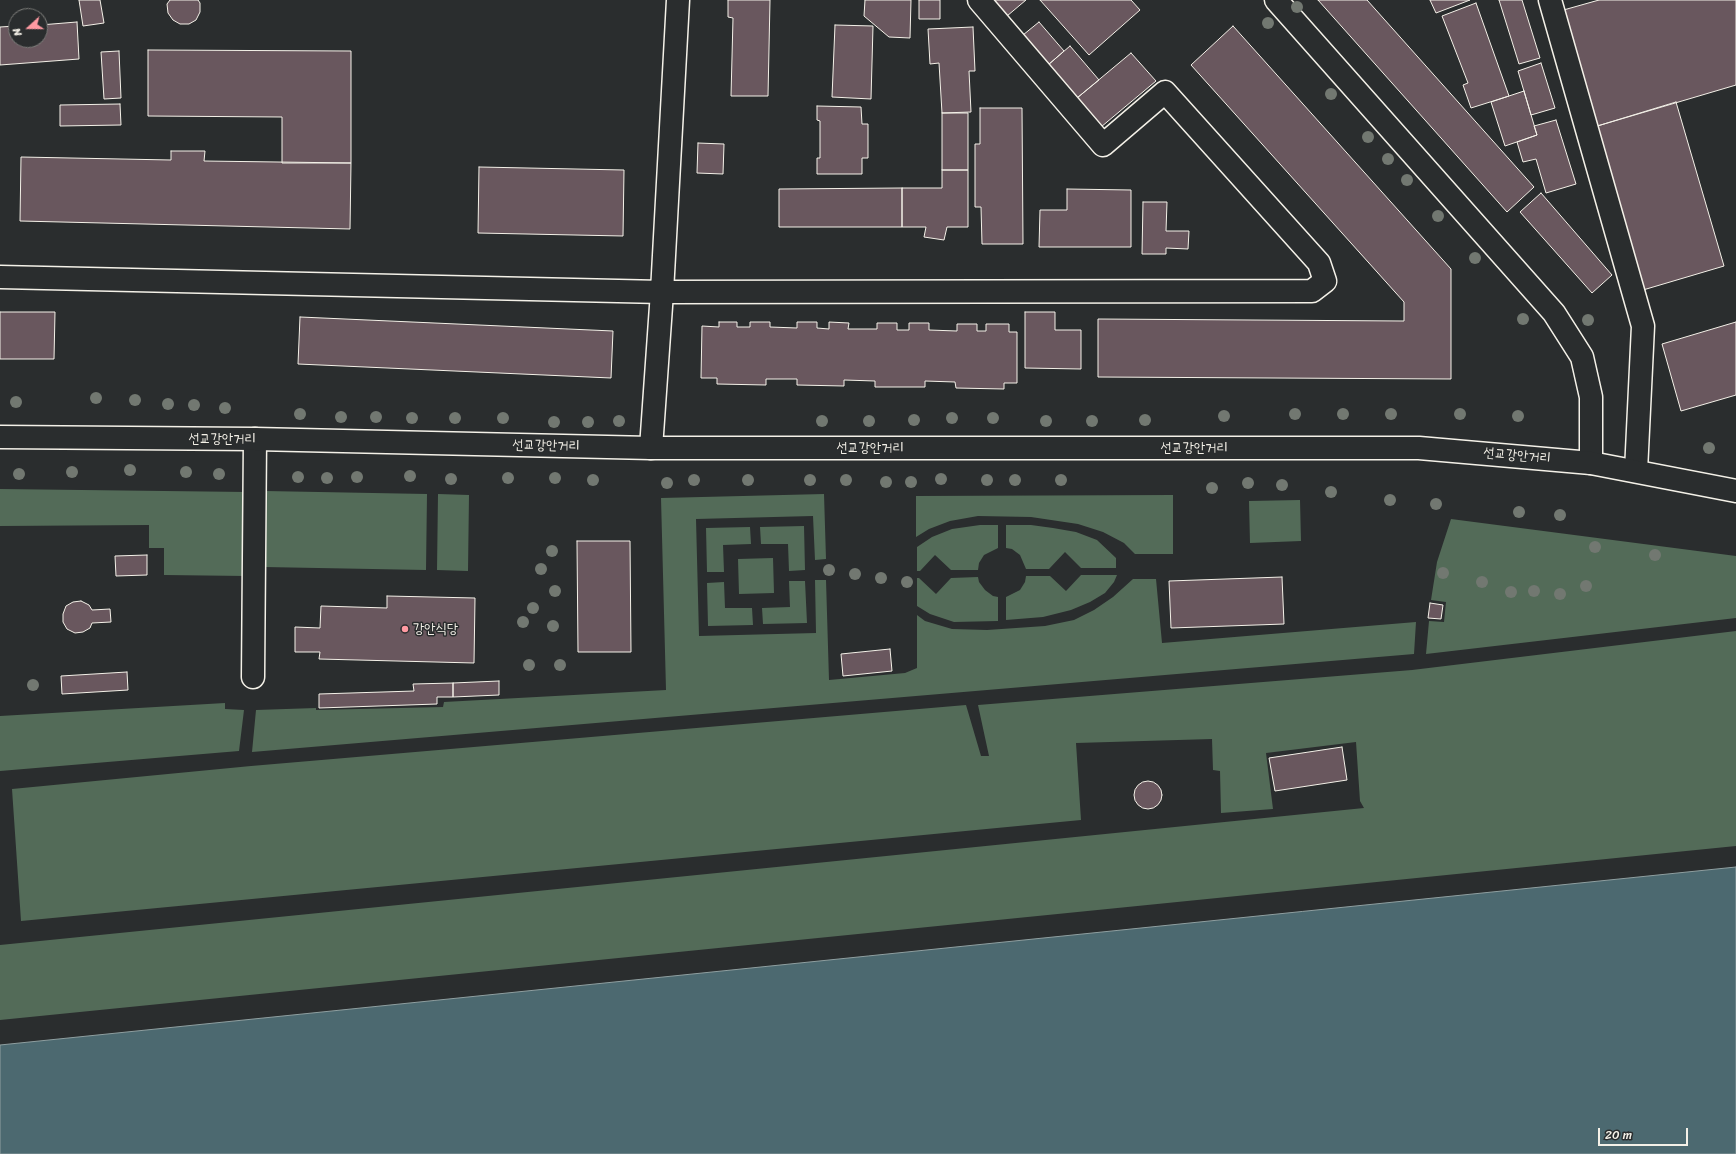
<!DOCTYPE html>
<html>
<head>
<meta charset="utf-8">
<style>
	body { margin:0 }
	#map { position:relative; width:1736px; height:1154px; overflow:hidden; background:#2a2d2e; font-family:Sriracha,sans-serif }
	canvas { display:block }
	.north { position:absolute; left:8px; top:8px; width:40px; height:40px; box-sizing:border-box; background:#2a2d2e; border:1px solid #7b7b78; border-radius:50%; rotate:249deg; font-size:11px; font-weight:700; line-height:16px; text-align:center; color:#f4f1e8 }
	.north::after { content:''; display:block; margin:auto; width:14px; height:18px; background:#ff9aa2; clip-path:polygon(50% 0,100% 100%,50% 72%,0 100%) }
	.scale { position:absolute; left:1598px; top:1128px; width:90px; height:18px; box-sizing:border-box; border:2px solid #f4f1e8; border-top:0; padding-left:5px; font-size:12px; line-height:14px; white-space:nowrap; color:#f4f1e8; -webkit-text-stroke:3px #2a2d2e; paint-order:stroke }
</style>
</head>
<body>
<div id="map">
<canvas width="1736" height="1154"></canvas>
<div class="north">N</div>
<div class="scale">20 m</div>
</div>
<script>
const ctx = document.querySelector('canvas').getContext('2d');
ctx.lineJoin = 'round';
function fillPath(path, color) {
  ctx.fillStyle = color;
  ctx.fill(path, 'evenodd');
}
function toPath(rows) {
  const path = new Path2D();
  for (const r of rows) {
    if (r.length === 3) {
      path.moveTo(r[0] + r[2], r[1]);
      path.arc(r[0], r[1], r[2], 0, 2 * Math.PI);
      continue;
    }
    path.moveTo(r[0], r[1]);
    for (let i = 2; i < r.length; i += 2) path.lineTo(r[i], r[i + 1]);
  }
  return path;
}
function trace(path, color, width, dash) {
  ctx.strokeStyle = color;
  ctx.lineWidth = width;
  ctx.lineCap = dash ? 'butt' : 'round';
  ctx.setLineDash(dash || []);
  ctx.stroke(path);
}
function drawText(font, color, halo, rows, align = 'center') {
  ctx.font = font + ' Sriracha,"Poor Story",sans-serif';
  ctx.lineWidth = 3;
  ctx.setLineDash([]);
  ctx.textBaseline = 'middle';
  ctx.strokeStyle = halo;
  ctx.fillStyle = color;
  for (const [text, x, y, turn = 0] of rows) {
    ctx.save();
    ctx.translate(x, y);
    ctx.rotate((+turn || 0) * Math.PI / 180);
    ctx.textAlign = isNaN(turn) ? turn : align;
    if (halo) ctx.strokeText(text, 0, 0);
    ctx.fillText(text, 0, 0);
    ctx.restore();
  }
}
const green = toPath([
	[0,489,247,492,246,576,164,575,164,548,149,548,149,525,0,526],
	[265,491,427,494,426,570,264,567],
	[438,494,469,495,468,571,437,570],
	[824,494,826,559,815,560,813,516,696,519,699,636,816,633,815,580,826,580,829,680,905,673,917,668,917,615,925,621,952,629,987,630,1045,626,1074,620,1094,610,1113,597,1133,579,1156,579,1162,643,1416,622,1414,654,252,752,256,710,316,708,316,710,443,707,444,702,666,690,661,498],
	[1173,495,1173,554,1135,554,1124,543,1103,532,1078,524,1031,517,978,516,950,521,929,529,916,537,916,496],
	[1300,500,1301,541,1250,543,1249,501],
	[1451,519,1736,556,1736,618,1426,654,1429,621,1444,622,1446,602,1431,600,1437,562],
	[980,525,998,525,998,548,984,555,979,563,978,570,951,570,935,555,920,571,917,571,917,547,932,537,952,529],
	[1006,525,1031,525,1053,528,1076,532,1097,540,1116,558,1116,568,1081,568,1065,552,1049,569,1026,569,1020,555,1012,549,1006,548],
	[804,526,805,570,789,571,788,544,761,544,760,527],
	[750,527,751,544,723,545,724,572,707,572,706,528],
	[773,558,774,593,739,594,738,559],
	[1081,575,1117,575,1114,582,1105,593,1090,602,1071,610,1043,617,1006,620,1006,597,1020,590,1025,582,1026,576,1050,576,1066,591],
	[978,577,979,582,985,590,993,596,998,597,998,621,954,622,930,614,917,606,917,578,919,578,936,594,951,578],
	[789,581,805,581,807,623,763,624,762,608,790,607],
	[724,582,725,608,752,608,753,625,708,626,707,583],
	[1736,631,1736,846,0,1020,0,945,1364,808,1360,801,1356,742,1266,753,1273,809,1221,813,1220,771,1213,770,1212,739,1076,743,1081,820,21,921,12,789,251,766,966,705,981,756,989,756,978,705,1412,670],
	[225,703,225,709,244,710,239,751,0,771,0,716]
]);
const water = toPath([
	[1736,867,1736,1154,0,1154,0,1045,1736,867]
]);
const building = toPath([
	[79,0,100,0,104,23,83,26,79,0],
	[170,0,198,0,200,3,200,12,196,20,189,24,180,24,173,20,168,13,167,4,170,0],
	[728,0,770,0,768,96,731,96,733,18,728,17,728,0],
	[865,0,911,0,910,38,889,37,864,16,865,0],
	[919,0,940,0,940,19,919,19,919,0],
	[993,0,1026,0,1007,16,993,0],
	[1040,0,1131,0,1140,10,1089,55,1040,0],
	[1318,0,1367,0,1534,187,1507,212,1318,0],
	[1430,0,1470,0,1436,13,1430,0],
	[1499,0,1522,0,1540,58,1519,64,1499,0],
	[1599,0,1736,0,1736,85,1594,127,1560,11,1599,0],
	[1476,3,1509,96,1471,108,1463,85,1468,83,1442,16,1476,3],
	[77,22,79,59,0,65,0,27,16,26,16,40,40,40,40,25,77,22],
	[1039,22,1064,51,1048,65,1023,35,1039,22],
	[835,25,873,26,871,99,832,97,835,25],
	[1233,26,1451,269,1451,379,1098,377,1098,319,1404,321,1404,302,1191,65,1233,26],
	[973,27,975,71,969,71,971,112,942,113,939,63,930,64,928,29,973,27],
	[1070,46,1099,80,1077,98,1048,65,1070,46],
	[148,50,351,51,351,163,282,163,282,117,148,116,148,50],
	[119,51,121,98,104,99,101,52,119,51],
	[1131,53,1156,81,1101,127,1077,98,1131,53],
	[1541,63,1555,108,1531,115,1518,71,1541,63],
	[1524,91,1537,135,1505,146,1491,102,1524,91],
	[1676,102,1724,266,1643,290,1594,127,1676,102],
	[120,104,121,125,60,126,60,105,120,104],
	[817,106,861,107,862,124,868,124,868,158,862,158,862,174,817,174,817,158,820,158,820,121,817,120,817,106],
	[980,108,1022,108,1023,244,982,244,981,207,975,207,975,144,980,144,980,108],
	[942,113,968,113,968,170,942,170,942,113],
	[1556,120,1576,184,1546,193,1536,159,1523,162,1517,142,1537,135,1534,126,1556,120],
	[698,143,724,144,723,174,697,173,698,143],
	[171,151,205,151,204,161,351,163,350,229,20,221,21,157,171,160,171,151],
	[479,167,624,170,623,236,478,233,479,167],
	[942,170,968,170,968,227,947,227,944,240,924,237,926,227,902,227,902,188,942,188,942,170],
	[902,188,902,227,779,227,779,189,902,188],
	[1067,189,1131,190,1131,247,1039,247,1040,210,1067,210,1067,189],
	[1541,193,1612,275,1592,293,1520,212,1541,193],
	[1143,202,1167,202,1166,231,1189,231,1188,249,1166,248,1166,254,1142,254,1143,202],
	[0,312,55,312,54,359,0,359,0,312],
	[1025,312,1055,312,1055,330,1081,330,1081,369,1025,368,1025,312],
	[300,317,613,331,611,378,298,364,300,317],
	[719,322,737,322,737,327,750,327,750,322,770,322,770,327,797,328,797,322,817,322,817,328,829,329,829,322,849,323,848,329,877,329,877,323,897,323,897,330,909,330,909,323,929,323,929,330,957,331,957,324,977,324,977,331,986,331,986,324,1009,324,1009,332,1017,332,1017,383,1004,383,1004,389,956,388,955,382,925,381,925,387,875,387,875,381,844,380,844,386,797,385,797,379,766,379,766,385,717,384,717,378,701,378,702,326,719,327,719,322],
	[1736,322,1736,395,1681,411,1662,344,1736,322],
	[577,541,630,541,631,652,578,652,577,541],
	[147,555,147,575,116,576,115,556,147,555],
	[1282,577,1284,624,1171,628,1169,581,1282,577],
	[387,596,475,598,474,663,319,659,320,652,295,652,295,627,320,628,321,606,387,608,387,596],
	[81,601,89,605,92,610,110,609,111,622,92,623,90,628,83,632,75,633,67,629,63,622,63,614,66,606,73,602,81,601],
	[1430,603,1443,605,1441,619,1428,618,1430,603],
	[890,649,892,671,843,676,841,654,890,649],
	[127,672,128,690,62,694,61,676,127,672],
	[499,681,499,695,453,697,453,683,499,681],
	[453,683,453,697,437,697,437,704,319,708,319,694,414,691,413,684,453,683],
	[1342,747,1347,780,1275,791,1269,758,1342,747],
	[1148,795,14]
]);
const minor = toPath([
	[0,277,662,292,1312,291,1325,281,1319,263,1165,92,1103,145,979,0],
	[651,448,662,292,678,0],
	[253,677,255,439]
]);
const tertiary = toPath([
	[1276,0,1554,313,1582,357,1591,397,1591,463],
	[1550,0,1643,326,1636,471]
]);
const secondary = toPath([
	[0,437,255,439,651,448,1419,448,1591,463,1736,491]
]);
const trees = [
	[1297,7],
	[1268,23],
	[1331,94],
	[1368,137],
	[1388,159],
	[1407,180],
	[1438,216],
	[1475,258],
	[1523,319],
	[1588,320],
	[96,398],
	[135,400],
	[16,402],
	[168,404],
	[194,405],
	[225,408],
	[300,414],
	[1295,414],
	[1343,414],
	[1391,414],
	[1460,414],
	[1224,416],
	[1518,416],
	[341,417],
	[376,417],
	[412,418],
	[455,418],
	[503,418],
	[952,418],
	[993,418],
	[914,420],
	[1145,420],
	[619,421],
	[822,421],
	[869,421],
	[1046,421],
	[1092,421],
	[554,422],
	[588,422],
	[1709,448],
	[130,470],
	[72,472],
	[186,472],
	[19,474],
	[219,474],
	[410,476],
	[298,477],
	[357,477],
	[327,478],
	[508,478],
	[555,478],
	[451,479],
	[941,479],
	[593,480],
	[694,480],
	[748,480],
	[810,480],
	[846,480],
	[987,480],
	[1015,480],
	[1061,480],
	[886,482],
	[911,482],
	[667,483],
	[1248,483],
	[1282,485],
	[1212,488],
	[1331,492],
	[1390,500],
	[1436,504],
	[1519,512],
	[1560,515],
	[1595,547],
	[552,551],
	[1655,555],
	[541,569],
	[829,570],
	[1443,573],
	[855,574],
	[881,578],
	[907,582],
	[1482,582],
	[1586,586],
	[555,591],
	[1534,591],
	[1511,592],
	[1560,594],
	[533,608],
	[523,622],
	[553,626],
	[529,665],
	[560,665],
	[33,685]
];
const markers = [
	[405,629,4,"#ff9aa2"]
];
const streetNames = [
	["선교강안거리",222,439],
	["선교강안거리",546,446,1],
	["선교강안거리",870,448],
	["선교강안거리",1194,448],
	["선교강안거리",1517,456,5]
];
const poiNames = [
	["강안식당",413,629]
];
fillPath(green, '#536b58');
fillPath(water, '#4c6970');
trace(water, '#8f9fa0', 1);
fillPath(building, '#69575e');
trace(building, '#f4f1e8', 1);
trace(minor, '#f4f1e8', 25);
trace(tertiary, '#f4f1e8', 25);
trace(secondary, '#f4f1e8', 25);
trace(minor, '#2a2d2e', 22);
trace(tertiary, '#2a2d2e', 22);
trace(secondary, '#2a2d2e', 22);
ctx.fillStyle = '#727871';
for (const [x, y] of trees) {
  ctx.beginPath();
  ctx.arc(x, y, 6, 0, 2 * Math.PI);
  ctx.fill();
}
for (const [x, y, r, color] of markers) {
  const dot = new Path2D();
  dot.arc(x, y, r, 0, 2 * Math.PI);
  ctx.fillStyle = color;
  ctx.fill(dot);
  trace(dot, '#2a2d2e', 1.5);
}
drawText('14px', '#f4f1e8', '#2a2d2e', streetNames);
drawText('14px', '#f4f1e8', '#2a2d2e', poiNames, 'left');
</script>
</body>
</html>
